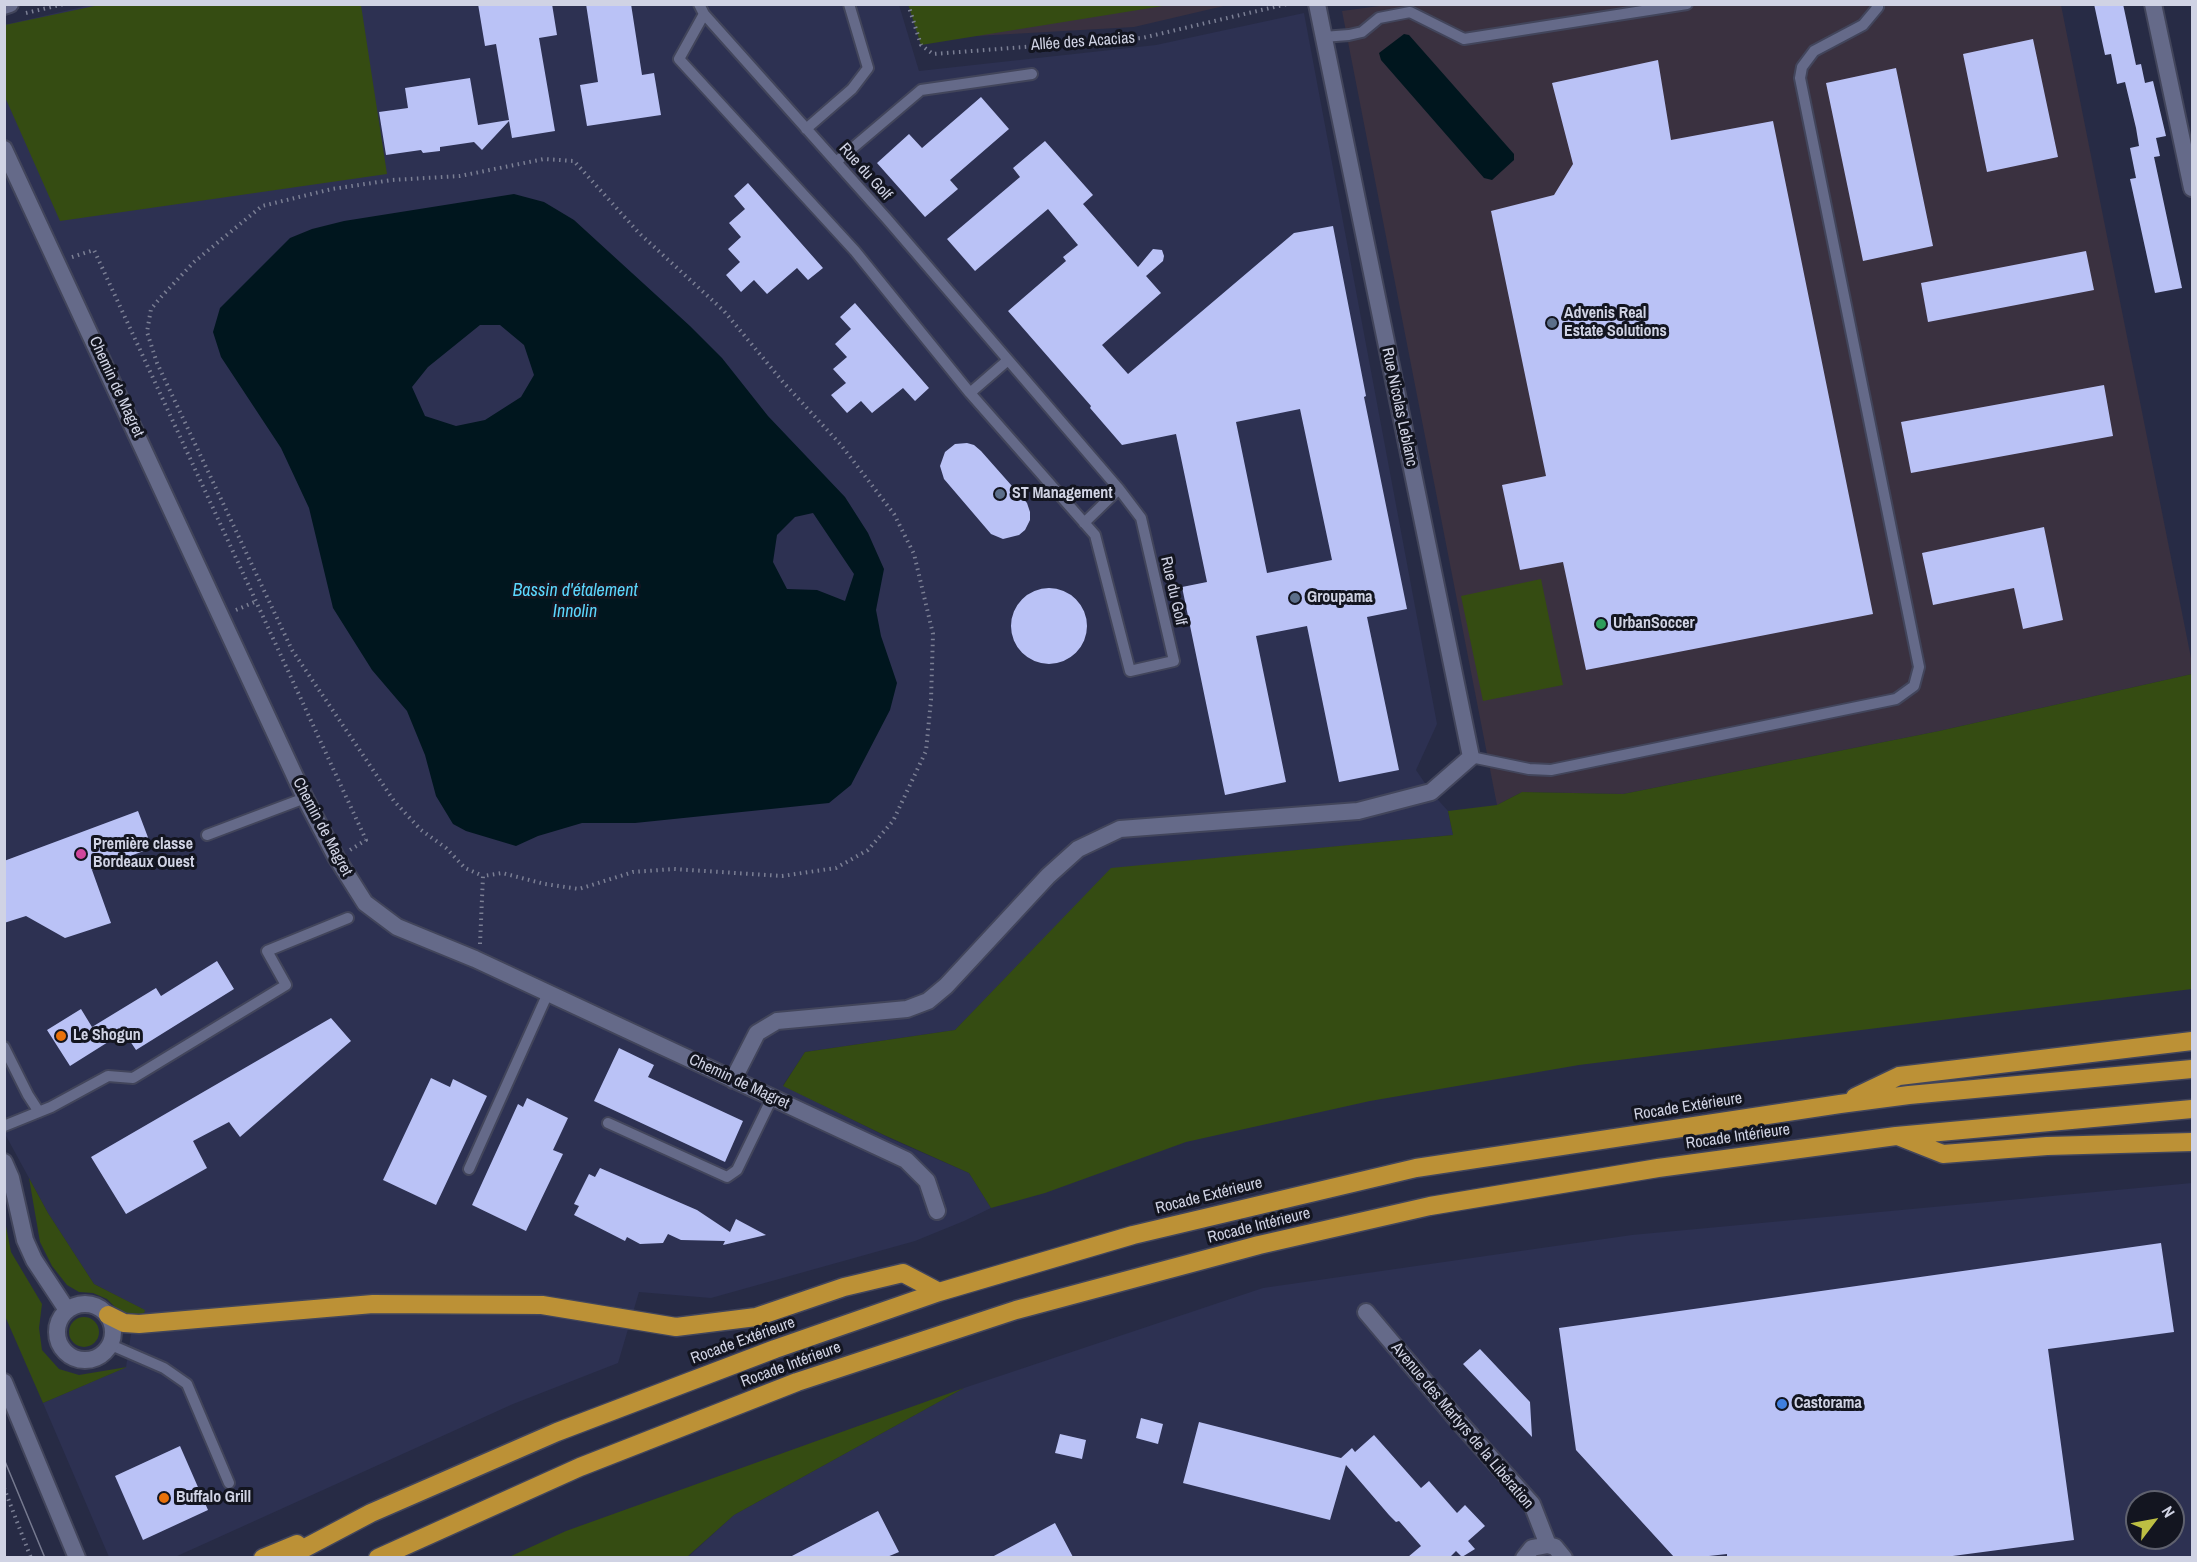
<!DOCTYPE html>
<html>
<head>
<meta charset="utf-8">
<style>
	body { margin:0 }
	#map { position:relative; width:2197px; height:1562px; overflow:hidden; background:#272b45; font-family:"Archivo Narrow",sans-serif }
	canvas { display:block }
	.frame { position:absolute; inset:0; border:6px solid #d0d3e4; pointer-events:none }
	.north { position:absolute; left:2125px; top:1490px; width:60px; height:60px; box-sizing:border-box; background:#131520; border:2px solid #5f616e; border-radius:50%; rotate:58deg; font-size:16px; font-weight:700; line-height:24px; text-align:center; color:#d0d3e4 }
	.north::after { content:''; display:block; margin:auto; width:21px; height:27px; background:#bdbf43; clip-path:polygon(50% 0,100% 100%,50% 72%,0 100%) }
</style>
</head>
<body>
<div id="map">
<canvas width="2197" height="1562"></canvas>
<div class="frame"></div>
<div class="north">N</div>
</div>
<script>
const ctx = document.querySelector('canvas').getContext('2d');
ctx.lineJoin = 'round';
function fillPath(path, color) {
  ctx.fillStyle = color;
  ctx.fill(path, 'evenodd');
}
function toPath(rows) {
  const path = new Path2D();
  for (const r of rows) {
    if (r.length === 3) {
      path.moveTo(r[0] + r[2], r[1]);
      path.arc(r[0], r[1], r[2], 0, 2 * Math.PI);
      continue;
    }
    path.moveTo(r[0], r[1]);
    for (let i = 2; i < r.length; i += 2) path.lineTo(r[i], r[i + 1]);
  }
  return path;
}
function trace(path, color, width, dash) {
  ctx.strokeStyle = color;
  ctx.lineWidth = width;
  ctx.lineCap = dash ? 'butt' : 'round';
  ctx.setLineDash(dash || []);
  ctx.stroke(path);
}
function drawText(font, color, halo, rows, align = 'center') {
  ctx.font = font + ' "Archivo Narrow",sans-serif';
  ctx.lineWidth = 6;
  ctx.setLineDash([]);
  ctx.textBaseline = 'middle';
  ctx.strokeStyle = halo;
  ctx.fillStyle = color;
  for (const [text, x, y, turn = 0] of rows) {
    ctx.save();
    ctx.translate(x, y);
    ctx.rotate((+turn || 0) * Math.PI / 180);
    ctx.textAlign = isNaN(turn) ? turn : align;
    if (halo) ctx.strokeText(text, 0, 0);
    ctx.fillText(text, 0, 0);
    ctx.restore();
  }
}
const built = toPath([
	[95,4,899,5,919,71,1156,45,1304,13,1437,724,1416,770,1431,792,1448,811,1453,835,1111,869,955,1030,805,1052,783,1085,893,1140,969,1173,991,1208,964,1221,915,1241,711,1298,639,1292,618,1363,513,1404,175,1557,109,1557,43,1403,126,1367,131,1334,144,1310,94,1284,48,1213,5,1134,4,25],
	[2192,1183,2192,1557,687,1558,734,1515,964,1388,1263,1288,1632,1235],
	[2137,1502,2173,1502,2173,1538,2137,1538]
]);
const industrial = toPath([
	[1394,4,2061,5,2192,663,2192,674,1939,731,1623,794,1522,792,1497,805,1342,11],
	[932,5,1228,5,1134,27,941,38]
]);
const green = toPath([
	[104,4,361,5,387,174,60,221,5,97,5,25],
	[908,4,1169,4,1169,5,921,45],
	[1541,579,1563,685,1483,701,1461,596],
	[2192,674,2192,989,1579,1065,1370,1101,1186,1142,1045,1193,991,1208,969,1173,884,1135,783,1086,805,1052,955,1030,1111,868,1453,835,1448,811,1497,805,1522,792,1623,794,1939,731],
	[29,1178,48,1213,94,1284,145,1310,143,1317,130,1316,118,1310,107,1299,93,1293,79,1292,67,1285,52,1266,40,1242],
	[5,1221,11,1252,42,1304,39,1328,42,1350,59,1369,79,1375,127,1367,43,1403,5,1316],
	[84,1332,15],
	[964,1388,734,1515,687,1557,509,1557,566,1531]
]);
const water = toPath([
	[1404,34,1409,35,1514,154,1514,160,1492,180,1484,178,1381,60,1379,53],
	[514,194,544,202,574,220,690,326,722,358,768,416,845,497,868,533,884,569,876,610,881,636,897,683,890,710,851,785,829,803,635,823,582,823,538,836,516,846,466,831,453,824,436,796,425,755,407,711,372,670,333,608,309,508,281,448,221,357,213,332,220,308,290,238,312,229,344,221],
	[500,325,524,345,534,375,521,397,485,420,456,426,425,416,412,387,428,367,480,325],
	[813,513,854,574,845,601,817,590,787,589,773,562,777,535,795,517]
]);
const building = toPath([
	[478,4,552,4,557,35,539,38,555,131,512,138,509,121,482,150,474,142,440,147,440,151,423,153,421,150,386,155,379,112,408,108,405,88,470,78,478,125,509,120,496,44,485,46],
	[586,4,631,4,642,75,654,73,661,115,587,126,580,85,598,82],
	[2094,4,2123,4,2136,65,2141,64,2145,83,2153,81,2166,136,2156,138,2160,156,2154,157,2182,288,2155,293,2130,179,2136,178,2130,148,2139,146,2136,128,2125,82,2117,84,2111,54,2105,55],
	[2033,39,2058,157,1987,172,1963,54],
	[1658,60,1671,140,1773,121,1873,614,1586,670,1563,562,1520,570,1502,485,1546,476,1491,211,1554,195,1573,164,1552,83],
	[1896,68,1933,246,1863,261,1826,83],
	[981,97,1009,129,950,180,958,189,925,217,877,163,909,134,922,148],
	[1045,141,1093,195,1083,204,1138,267,1153,249,1162,250,1164,256,1163,261,1146,276,1161,293,1102,345,1128,374,1294,233,1333,226,1366,396,1364,397,1407,609,1367,617,1399,770,1339,782,1307,626,1256,636,1286,782,1225,795,1182,587,1207,582,1176,434,1122,445,1090,408,1091,406,1008,311,1066,261,1063,257,1078,245,1048,209,975,271,947,239,1020,177,1013,168],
	[1300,409,1332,560,1267,573,1236,422],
	[748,183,823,268,808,280,797,268,767,294,754,280,741,292,726,275,740,262,728,249,741,237,729,223,745,209,734,196],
	[2086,251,2094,290,1928,322,1921,283],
	[855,303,929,388,915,401,903,388,872,413,861,401,847,413,831,395,846,383,833,369,847,357,835,344,851,329,840,317],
	[2104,385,2113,436,1911,473,1901,422],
	[967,443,974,445,981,451,1027,503,1030,512,1030,520,1025,530,1019,535,1003,539,991,534,944,479,940,466,945,452,955,444],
	[2044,527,2063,620,2023,629,2014,588,1933,605,1922,553],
	[1049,626,38],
	[138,811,152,848,92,870,111,923,65,938,26,916,4,923,4,861],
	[217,961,234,989,136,1050,124,1032,70,1066,47,1030,81,1009,92,1027,156,988,161,996],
	[331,1018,351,1041,240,1137,229,1122,193,1141,207,1168,126,1214,91,1157],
	[619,1048,654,1065,648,1077,743,1121,725,1162,594,1101],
	[431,1078,450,1087,453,1079,487,1096,436,1205,383,1180],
	[527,1098,568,1118,553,1150,563,1154,526,1231,472,1205,518,1104,523,1107],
	[600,1168,697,1210,730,1232,736,1219,766,1235,723,1245,725,1241,681,1240,668,1234,663,1243,640,1244,627,1237,625,1241,574,1215,579,1206,574,1204,589,1174,595,1177],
	[2161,1243,2174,1332,2048,1349,2074,1540,1945,1557,1727,1557,1727,1554,1700,1557,1674,1557,1576,1450,1559,1328],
	[1480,1349,1530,1402,1532,1437,1463,1364],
	[1141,1418,1163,1424,1158,1444,1136,1438],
	[1199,1422,1341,1458,1352,1448,1355,1452,1374,1435,1421,1488,1429,1481,1457,1513,1465,1505,1485,1526,1468,1541,1475,1549,1462,1557,1456,1551,1450,1557,1408,1557,1421,1546,1399,1521,1396,1522,1389,1515,1346,1465,1330,1520,1183,1483],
	[1060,1434,1086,1440,1082,1459,1055,1453],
	[180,1446,208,1510,143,1540,115,1476],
	[878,1511,899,1552,887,1557,790,1557],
	[1055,1523,1073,1557,992,1557]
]);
const path = toPath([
	[908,4,921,45,933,54,1142,38,1287,4],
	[26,13,64,4],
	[72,257,94,250,366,840,350,850],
	[236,610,257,601],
	[480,944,483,876,502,873,545,884,579,889,633,872,674,869,782,876,836,868,868,850,893,821,926,751,931,700,933,634,914,554,894,514,841,445,783,382,724,311,639,233,574,161,544,159,460,176,392,180,332,189,262,206,194,262,161,297,151,309,147,332,157,363,292,650,394,801,421,830,446,848,465,868,483,876],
	[4,1488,31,1558]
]);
const service = toPath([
	[699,4,704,14,887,219,1119,489,1141,518,1174,661,1130,671,1095,535,970,393,855,251,679,59,704,14],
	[1323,37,1349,35,1362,32,1379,18,1410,12,1464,39,1687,4],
	[806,129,852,89,868,68,849,4],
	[836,162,921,90,1032,74],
	[970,393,1008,360],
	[1084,523,1119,489],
	[1471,757,1529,769,1551,770,1896,699,1914,686,1919,667,1800,78,1802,67,1814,51,1863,25,1878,7,1876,4],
	[207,835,305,798],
	[4,1047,28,1095,39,1112],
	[608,1123,727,1177,737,1170,772,1098],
	[4,1126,51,1107,108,1076,133,1078,286,985,267,951,348,918],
	[469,1169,548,993],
	[111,1345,164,1368,187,1384,229,1483]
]);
const minor = toPath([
	[2153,4,2192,188],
	[4,6,10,4],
	[4,149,305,798,336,857,365,903,397,927,475,959,906,1160,927,1181,937,1211],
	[733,1080,757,1033,777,1021,907,1009,928,1001,946,986,1048,876,1078,849,1120,829,1358,811,1431,792,1471,757,1317,4],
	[1366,1312,1459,1422,1532,1504,1548,1545],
	[1524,1558,1532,1548,1548,1545,1555,1547,1564,1558]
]);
const tertiary = toPath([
	[4,1162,11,1178,25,1240,34,1260,67,1310],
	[85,1332,28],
	[4,1382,77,1558]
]);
const motorway = toPath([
	[1855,1097,1899,1076,2192,1041],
	[1900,1137,1943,1154,2047,1146,2192,1142],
	[108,1315,124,1323,139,1324,373,1304,542,1305,676,1327,756,1317,844,1287,903,1273,939,1292],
	[263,1558,297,1544],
	[286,1558,371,1513,557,1432,775,1349,939,1292,1133,1235,1416,1168,1840,1104,1909,1095,2192,1069],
	[378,1558,580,1467,797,1382,1016,1310,1259,1245,1430,1206,1658,1168,1896,1136,2192,1109]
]);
const tram = toPath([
	[4,1459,45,1558]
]);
const markers = [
	[1552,323,6,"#5c6f8a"],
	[1000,494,6,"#5c6f8a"],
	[1295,598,6,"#5c6f8a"],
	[1601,624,6,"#2e9e5b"],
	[81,854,6,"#d1479c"],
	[61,1036,6,"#e8710a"],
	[1782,1404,6,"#3f7fe0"],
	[164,1498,6,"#e8710a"]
];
const streetNames = [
	["Allée des Acacias",1083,42,-4],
	["Rue du Golf",865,172,48],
	["Chemin de Magret",116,387,65],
	["Rue Nicolas Leblanc",1399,407,78],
	["Rue du Golf",1173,591,77],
	["Chemin de Magret",322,827,62],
	["Chemin de Magret",739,1082,25],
	["Rocade Extérieure",1688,1107,-9],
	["Rocade Intérieure",1738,1137,-8],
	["Rocade Extérieure",1209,1196,-14],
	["Rocade Intérieure",1259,1226,-14],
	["Rocade Extérieure",743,1341,-20],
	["Rocade Intérieure",791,1365,-20],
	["Avenue des Martyrs de la Libération",1462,1426,50]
];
const poiNames = [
	["Advenis Real",1564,314],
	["Estate Solutions",1564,332],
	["ST Management",1012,494],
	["Groupama",1307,598],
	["UrbanSoccer",1613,624],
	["Première classe",93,845],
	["Bordeaux Ouest",93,863],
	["Le Shogun",73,1036],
	["Castorama",1794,1404],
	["Buffalo Grill",176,1498]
];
const waterNames = [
	["Bassin d'étalement",575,591],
	["Innolin",575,612]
];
fillPath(built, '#2d3152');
fillPath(industrial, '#3a3140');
fillPath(green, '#354c12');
fillPath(water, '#00161e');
fillPath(building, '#bac2f6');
trace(service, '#42455b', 14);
trace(minor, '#42455b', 20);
trace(tertiary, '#42455b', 20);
trace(motorway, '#42455b', 21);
trace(path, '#7b7f94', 4, [1.5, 4.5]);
trace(service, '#656a89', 10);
trace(minor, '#656a89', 16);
trace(tertiary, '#656a89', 16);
trace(motorway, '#bc9136', 18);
trace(tram, '#767a90', 1.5);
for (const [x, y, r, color] of markers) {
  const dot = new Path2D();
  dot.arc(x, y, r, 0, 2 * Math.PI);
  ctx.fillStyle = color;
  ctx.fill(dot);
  trace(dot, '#131520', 2);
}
drawText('16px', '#d0d3e4', '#131520', streetNames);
drawText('bold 16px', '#d0d3e4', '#131520', poiNames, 'left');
drawText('italic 18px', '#5cd7fe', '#131520', waterNames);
</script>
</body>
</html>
